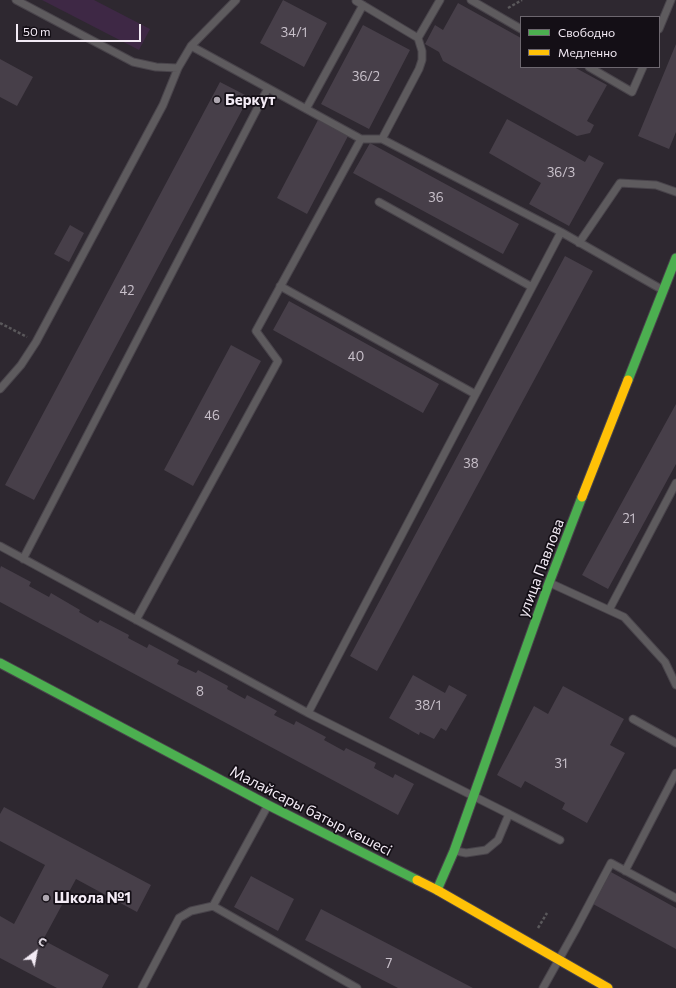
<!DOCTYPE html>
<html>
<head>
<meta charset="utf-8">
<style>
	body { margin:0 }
	#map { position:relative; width:676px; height:988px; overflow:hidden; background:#2e2830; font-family:Commissioner,sans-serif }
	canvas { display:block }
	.legend { position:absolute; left:520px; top:16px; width:140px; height:52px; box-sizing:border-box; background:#140f16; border:1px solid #6d676f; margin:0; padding:5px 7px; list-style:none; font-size:12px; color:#f3ebf5 }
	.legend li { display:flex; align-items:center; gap:8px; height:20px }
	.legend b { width:20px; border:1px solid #6d676f }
	.north { position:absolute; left:16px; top:932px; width:40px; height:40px; -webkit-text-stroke:3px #140f16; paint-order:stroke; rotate:32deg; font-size:11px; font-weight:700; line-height:16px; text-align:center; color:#f3ebf5 }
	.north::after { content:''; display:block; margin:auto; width:14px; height:18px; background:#f3ebf5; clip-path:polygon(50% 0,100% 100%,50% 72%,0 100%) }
	.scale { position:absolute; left:16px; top:24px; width:125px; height:18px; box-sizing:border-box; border:2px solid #f3ebf5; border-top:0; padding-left:5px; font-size:12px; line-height:14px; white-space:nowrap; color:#f3ebf5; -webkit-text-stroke:3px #140f16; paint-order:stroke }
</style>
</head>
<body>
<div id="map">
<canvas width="676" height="988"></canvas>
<ul class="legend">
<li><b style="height:5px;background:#4caf50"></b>Свободно</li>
<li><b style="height:5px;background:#ffc107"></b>Медленно</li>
</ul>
<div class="north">С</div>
<div class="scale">50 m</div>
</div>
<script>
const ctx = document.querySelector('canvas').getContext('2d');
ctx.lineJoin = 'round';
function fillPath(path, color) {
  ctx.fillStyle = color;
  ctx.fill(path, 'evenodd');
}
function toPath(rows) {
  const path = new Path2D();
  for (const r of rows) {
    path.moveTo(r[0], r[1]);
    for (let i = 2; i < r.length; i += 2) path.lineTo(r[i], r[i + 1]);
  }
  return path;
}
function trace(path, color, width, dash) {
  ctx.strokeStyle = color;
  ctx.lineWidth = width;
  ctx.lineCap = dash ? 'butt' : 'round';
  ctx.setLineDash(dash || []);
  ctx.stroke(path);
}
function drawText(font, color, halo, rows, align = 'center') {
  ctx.font = font + ' Commissioner,sans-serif';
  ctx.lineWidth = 3.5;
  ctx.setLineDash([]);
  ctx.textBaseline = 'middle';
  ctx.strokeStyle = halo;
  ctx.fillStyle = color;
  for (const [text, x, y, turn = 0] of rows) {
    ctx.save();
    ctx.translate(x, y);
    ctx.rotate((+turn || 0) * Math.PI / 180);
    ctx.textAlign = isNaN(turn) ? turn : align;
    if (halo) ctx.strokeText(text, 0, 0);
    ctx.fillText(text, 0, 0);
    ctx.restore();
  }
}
const green = toPath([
	[42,0,94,0,150,29,139,50]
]);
const building = toPath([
	[283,0,327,23,304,67,260,43],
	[458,3,521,38,521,67,574,67,607,85,587,121,594,125,590,133,577,136,443,61,439,52,425,44,435,25,443,30],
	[363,25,410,50,369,129,321,104],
	[676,44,676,132,669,149,638,136],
	[0,59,33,77,17,106,0,97],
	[220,82,249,97,34,500,5,485],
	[507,119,585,162,589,155,604,163,569,226,529,204,541,183,489,153],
	[318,120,348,136,307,214,277,198],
	[370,143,519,224,503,254,353,173],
	[70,225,84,233,69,262,54,254],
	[565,256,593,271,377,671,350,656],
	[289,301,439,384,423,413,273,330],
	[231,345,261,361,193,486,164,470],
	[676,404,676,464,608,589,582,575],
	[1,566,31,582,29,586,49,597,51,593,80,610,79,612,98,623,100,620,129,635,128,638,147,648,149,644,179,660,177,664,196,673,198,670,228,686,227,689,245,699,247,695,277,711,274,715,294,725,296,721,326,737,324,740,344,751,346,748,376,763,374,768,393,778,395,774,414,784,398,815,0,602,0,569],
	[413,675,445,693,449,685,467,695,446,731,441,728,434,739,420,732,419,735,389,718],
	[563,686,624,719,610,745,625,753,587,823,562,809,565,803,525,781,521,788,497,775,534,706,548,714],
	[4,807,151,885,137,912,76,879,43,940,109,975,102,988,57,988,0,958,0,916,14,924,45,865,0,841,0,814],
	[611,872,676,908,676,949,593,904],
	[251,876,294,899,278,931,234,907],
	[321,909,473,988,398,988,305,940]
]);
const path = toPath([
	[508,8,522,0],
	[0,323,27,337],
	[538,928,547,913]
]);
const lane = toPath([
	[16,0,133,62,156,67,178,68],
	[471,0,521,29],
	[356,1,418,38,422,51,422,60,419,69,382,139],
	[659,29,671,0],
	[418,38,440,0],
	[191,46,361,139,382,139,561,232,661,289],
	[589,67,632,92,643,67],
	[306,109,363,5],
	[379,202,532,287],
	[579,243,620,183,656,185,676,192],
	[280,286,475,394],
	[0,389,21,365,36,342,163,105,178,68,191,46,236,0],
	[0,546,308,713,509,814],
	[23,559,268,88],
	[550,583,624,617,665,662,676,685],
	[609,610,676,483],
	[136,620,278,361,256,331,361,139],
	[308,713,561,232],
	[633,719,676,743],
	[456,851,466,853,486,850,498,840,509,814,560,840],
	[625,871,676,773],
	[213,906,357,988],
	[142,988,179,918,191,911,213,906,267,807],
	[543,988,576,929,611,863,676,898]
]);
const fast = toPath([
	[628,380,676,258],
	[0,663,268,805,417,880],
	[437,890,454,851,549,583,582,497]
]);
const slow = toPath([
	[582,497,628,380],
	[417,880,437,890,608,988]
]);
const markers = [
	[217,100,4,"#aea7b0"],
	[46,898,4,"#aea7b0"]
];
const numberNames = [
	["34/1",294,33],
	["36/2",366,77],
	["36/3",561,173],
	["36",436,198],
	["42",127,291],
	["40",356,357],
	["46",212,416],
	["38",471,464],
	["21",629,519],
	["8",200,692],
	["38/1",428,706],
	["31",561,764],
	["7",389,964]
];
const poiNames = [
	["Беркут",225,100],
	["Школа №1",54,898]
];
const streetNames = [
	["улица Павлова",541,568,-69],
	["Малайсары батыр көшесі",311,811,27]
];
fillPath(green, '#3e2845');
fillPath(building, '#473f49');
trace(lane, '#49444b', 9);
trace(fast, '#49444b', 11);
trace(slow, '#49444b', 11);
trace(path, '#5a585b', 2.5, [3, 2]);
trace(lane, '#5e5b5e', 7);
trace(fast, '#4caf50', 9);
trace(slow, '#ffc107', 9);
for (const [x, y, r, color] of markers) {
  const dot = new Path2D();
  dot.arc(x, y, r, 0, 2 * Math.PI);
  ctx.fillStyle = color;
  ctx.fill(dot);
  trace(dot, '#140f16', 1.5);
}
drawText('13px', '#c8c0ca', null, numberNames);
drawText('bold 15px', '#f3ebf5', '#140f16', poiNames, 'left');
drawText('15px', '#f3ebf5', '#140f16', streetNames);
</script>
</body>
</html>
